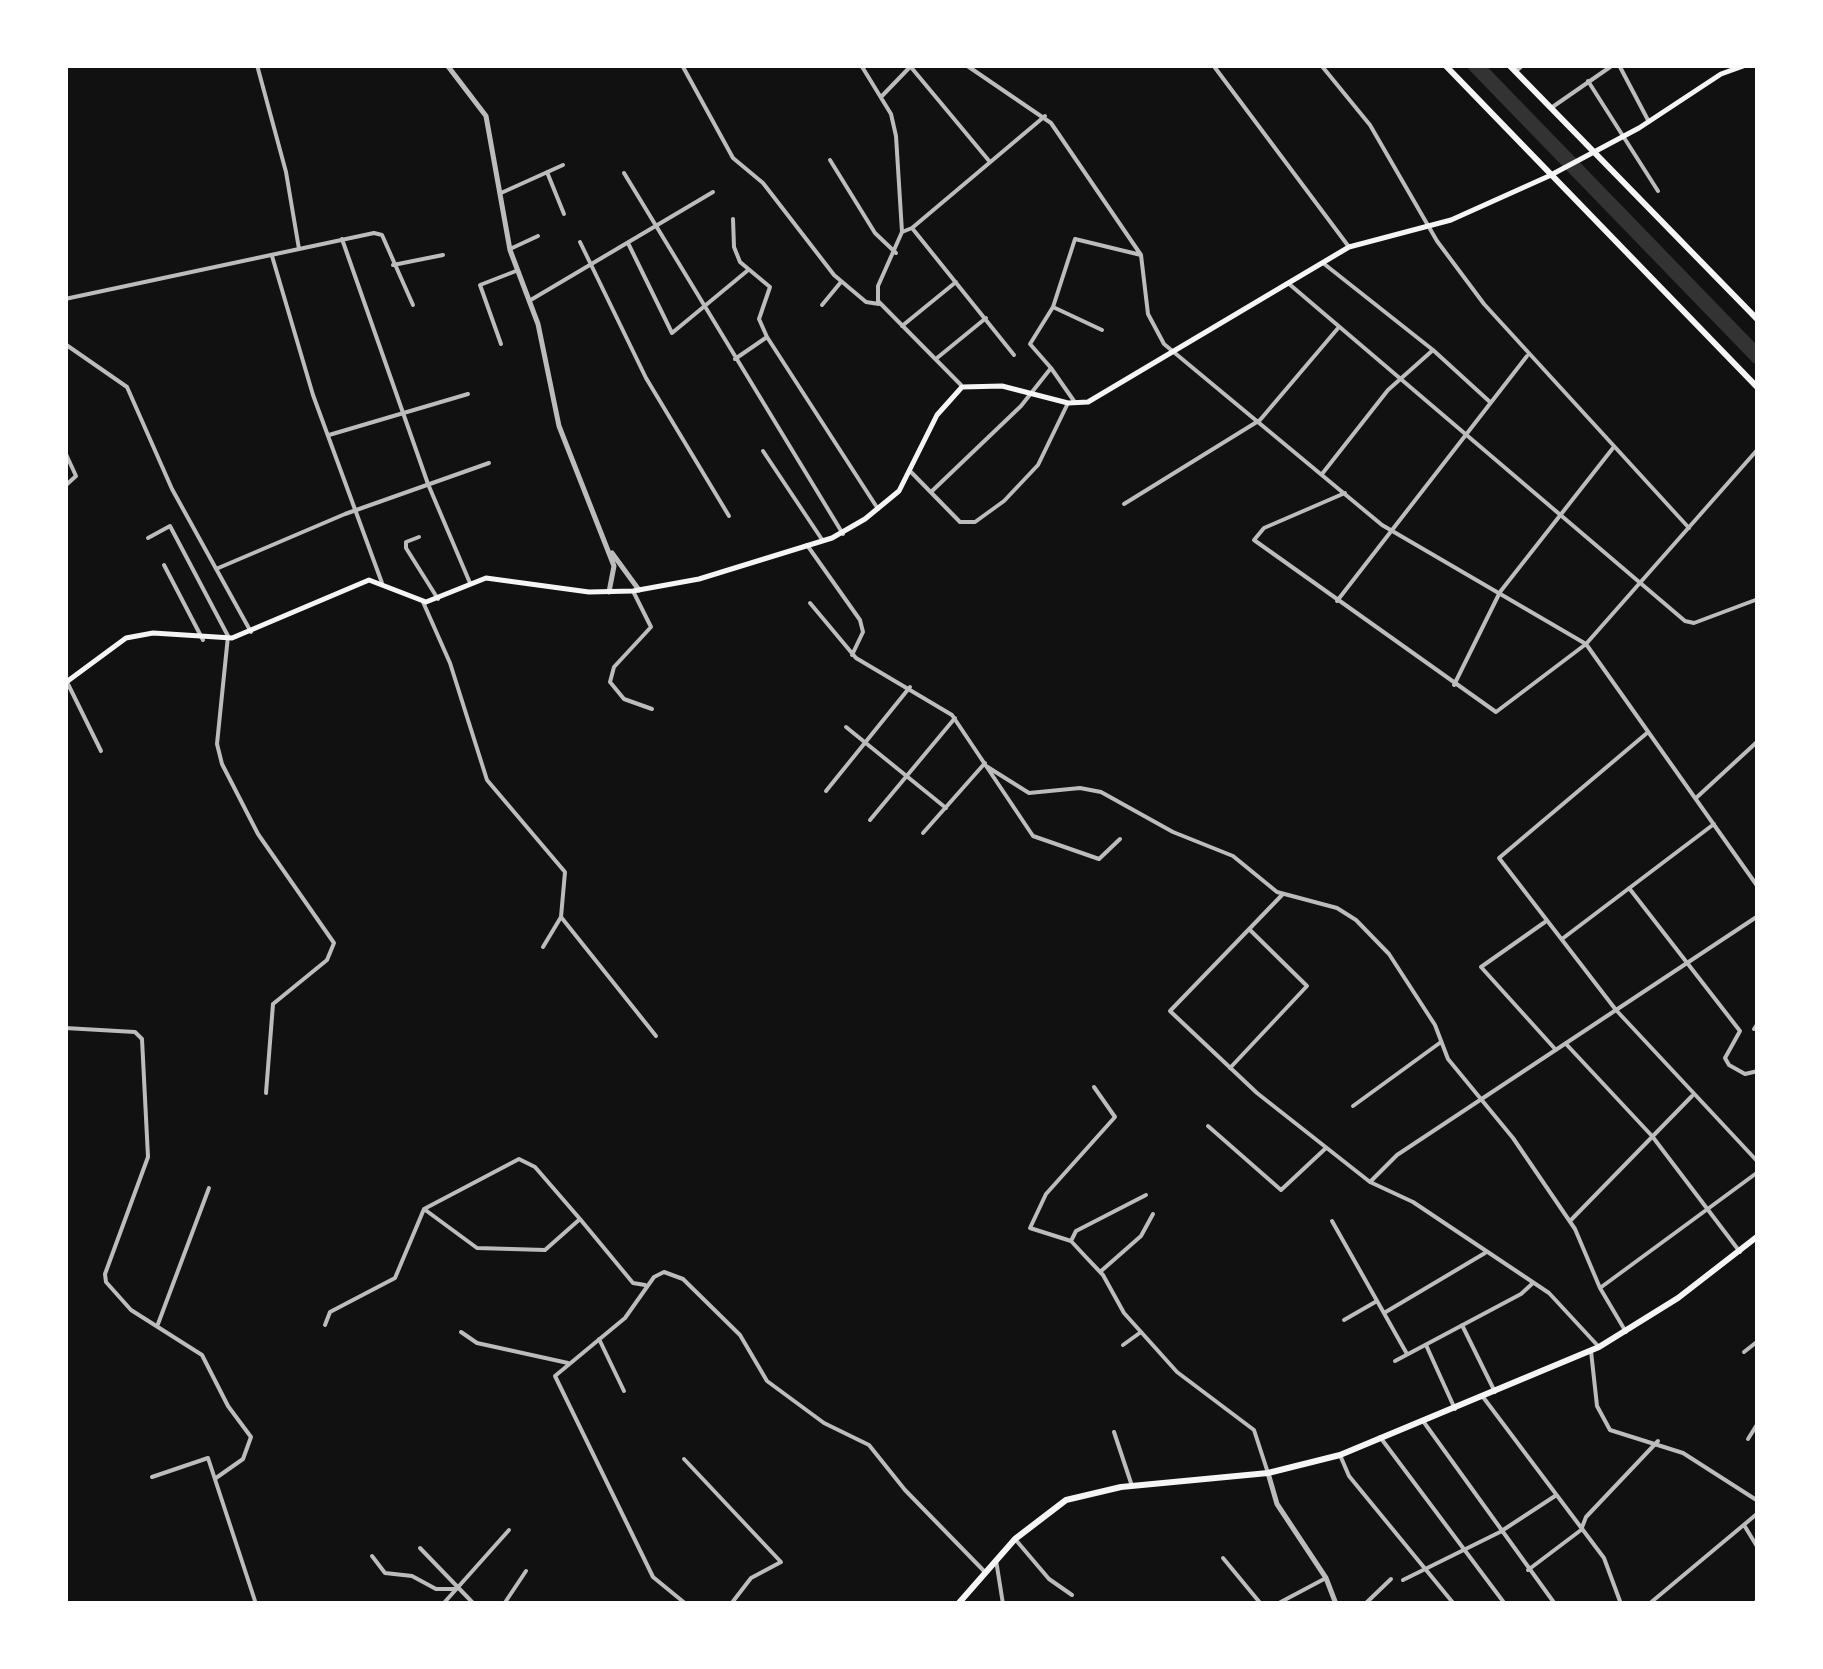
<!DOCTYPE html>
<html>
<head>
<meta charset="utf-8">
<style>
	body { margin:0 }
	#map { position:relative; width:1823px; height:1669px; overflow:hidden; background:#111; font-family:"Nunito Sans",sans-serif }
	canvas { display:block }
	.frame { position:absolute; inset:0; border:68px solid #fff; pointer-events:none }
</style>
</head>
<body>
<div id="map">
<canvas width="1823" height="1669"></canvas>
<div class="frame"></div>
</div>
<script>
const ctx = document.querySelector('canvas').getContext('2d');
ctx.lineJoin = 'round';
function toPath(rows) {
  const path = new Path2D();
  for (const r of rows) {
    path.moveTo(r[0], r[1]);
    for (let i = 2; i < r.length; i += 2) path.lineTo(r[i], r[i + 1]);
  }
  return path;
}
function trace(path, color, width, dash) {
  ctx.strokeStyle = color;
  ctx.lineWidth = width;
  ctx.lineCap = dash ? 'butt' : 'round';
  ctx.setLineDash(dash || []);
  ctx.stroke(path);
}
const river = toPath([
	[1475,65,1758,357]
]);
const minor = toPath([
	[257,65,286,172,299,249],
	[682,65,733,158,763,183,834,275,866,302,879,304],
	[861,65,891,114,896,136,902,232,878,286,878,301,961,385],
	[966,65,1051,123,1141,255,1148,314,1164,344,1382,525,1586,644,1758,887],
	[1213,65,1349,247],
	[1321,65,1370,125,1437,241,1484,304,1689,528],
	[1619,65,1649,122],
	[910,66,990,162],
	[1515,72,1523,65],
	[1588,81,1658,191],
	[881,97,909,68],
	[1551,108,1613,65],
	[830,160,875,233,896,253],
	[547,172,564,214],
	[624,173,843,534],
	[501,193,563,165],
	[733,219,734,247,740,262,770,287,759,319,767,337],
	[912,228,1014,355],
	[902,232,912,228,1045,116],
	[342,239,428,484,470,583],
	[580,242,646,378,729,516],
	[628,243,672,333,747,271],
	[510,249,538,236],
	[272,256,313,395,382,583],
	[1323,263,1433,350],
	[393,265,443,255],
	[1288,283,1685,621,1694,623,1758,599],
	[65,299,374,233,382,235,413,305],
	[529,301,713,192],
	[822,305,841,282],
	[1053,307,1102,330],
	[902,326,956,282],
	[65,344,127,387,172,489,251,632],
	[501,344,480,285,516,271],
	[937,358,986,318],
	[735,359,767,337,878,509],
	[1051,368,1074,401],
	[329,435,468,394],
	[763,451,823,541],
	[65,452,76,476,65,486],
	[911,472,960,522,975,522,1004,501,1038,465,1068,403],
	[1322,474,1388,390,1433,350,1490,402],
	[931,492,1021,406,1051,368,1030,344,1053,307,1075,239,1141,255],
	[1345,493,1264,528,1254,540,1496,712,1586,644,1758,449],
	[1124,504,1260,420,1339,327],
	[419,537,406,542,406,548,438,599],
	[148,538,170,526,228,636,217,744,222,764,258,834,334,943,327,960,273,1004,266,1093],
	[807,545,860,620,863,632,852,655],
	[164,565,203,640],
	[216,569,345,514,489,463],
	[633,591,651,627,614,667,610,682,624,699,652,709],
	[1337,601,1527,356],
	[423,602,450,663,487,780,565,872,561,917,543,947],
	[810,603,856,658,952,715,1033,836,1099,859,1120,839],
	[67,682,101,751],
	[1454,685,1500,592,1613,448],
	[846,727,946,808],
	[1647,733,1499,858,1616,1010,1758,1162],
	[986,766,1029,793,1080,788,1101,792,1173,832,1233,856,1277,892,1337,908,1356,920,1389,954,1435,1025,1448,1059,1513,1138,1575,1229,1600,1288,1626,1332],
	[826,791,910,687],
	[1696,798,1758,741],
	[870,820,955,718],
	[923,833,985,763],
	[1629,888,1740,1031,1725,1058,1729,1065,1745,1074,1758,1071],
	[1282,895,1170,1011,1257,1093,1370,1182,1413,1202,1549,1293,1599,1347],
	[561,917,656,1036],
	[1545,922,1481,967,1556,1050],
	[1562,939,1714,824],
	[65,1028,135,1032,142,1039,148,1157,105,1274,106,1282,131,1310,202,1355,228,1406,251,1437,243,1459,216,1478],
	[1754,1029,1758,1023],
	[1567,1045,1652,1136,1740,1252],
	[1230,1068,1307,986,1249,929],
	[1094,1087,1115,1117,1046,1194,1030,1228,1071,1241,1084,1255,1103,1275,1124,1313,1177,1372,1254,1430,1268,1473],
	[1353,1106,1441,1042],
	[1208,1126,1281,1190,1326,1148],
	[1370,1182,1397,1155,1758,916],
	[424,1209,519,1159,535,1167,580,1219],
	[1332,1221,1407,1354],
	[1570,1221,1692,1096],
	[1071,1241,1076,1231,1146,1195],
	[1100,1272,1141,1236,1153,1214],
	[1600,1288,1758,1172],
	[1384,1313,1485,1253],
	[1344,1320,1377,1301],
	[158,1324,209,1188],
	[325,1325,330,1312,395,1278,424,1209,477,1248,545,1250,580,1219,633,1283,645,1285],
	[1462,1325,1495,1392],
	[461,1332,477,1343,568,1363],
	[599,1339,624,1391],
	[1123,1345,1141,1332],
	[1426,1345,1455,1409],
	[1591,1351,1597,1406,1610,1430,1683,1453,1758,1501],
	[1744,1352,1758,1341],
	[1395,1361,1521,1294,1533,1283],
	[1483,1397,1604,1558,1621,1604],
	[1423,1421,1555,1604],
	[1114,1432,1132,1486],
	[1380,1437,1505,1604],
	[1748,1439,1758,1423],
	[1340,1455,1349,1476,1454,1604],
	[684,1459,781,1562,751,1578,731,1604],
	[152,1477,208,1458,256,1604],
	[1744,1525,1758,1548],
	[1015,1539,1049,1579,1072,1595],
	[420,1548,474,1604],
	[372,1556,385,1573,412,1576,436,1589,455,1589],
	[1223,1558,1261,1604],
	[996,1560,1003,1604],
	[1528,1570,1581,1530,1586,1517,1658,1441],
	[1403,1580,1500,1532,1555,1496],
	[443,1604,509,1530],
	[504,1604,526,1571],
	[686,1604,653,1577,555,1376,625,1318,654,1277,664,1272,683,1279,740,1335,767,1381,824,1423,869,1445,905,1490,984,1571],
	[1277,1604,1326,1578],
	[1365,1604,1391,1579],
	[1649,1604,1758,1513],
	[1754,1604,1758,1600]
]);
const tertiary = toPath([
	[447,65,486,116,510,250,538,324,559,426,614,566,609,592],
	[612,553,639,590],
	[1268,1473,1277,1504,1326,1578,1336,1604]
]);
const secondary = toPath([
	[65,683,126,638,153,633,232,638,369,580,426,602,486,578,589,592,633,591,699,579,832,538,865,519,899,491,937,415,962,387,1002,386,1068,403,1088,402,1349,247,1451,220,1549,176,1639,128,1721,74,1746,65]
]);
const primary = toPath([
	[1445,65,1758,388],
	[1509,65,1758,320],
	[958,1604,1015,1539,1066,1500,1121,1487,1268,1473,1340,1455,1599,1347,1678,1298,1758,1236]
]);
trace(river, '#333', 15);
trace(minor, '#bcbcbc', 4);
trace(tertiary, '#bcbcbc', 5);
trace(secondary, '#f5f5f5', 5);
trace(primary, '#f5f5f5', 6);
</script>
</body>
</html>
